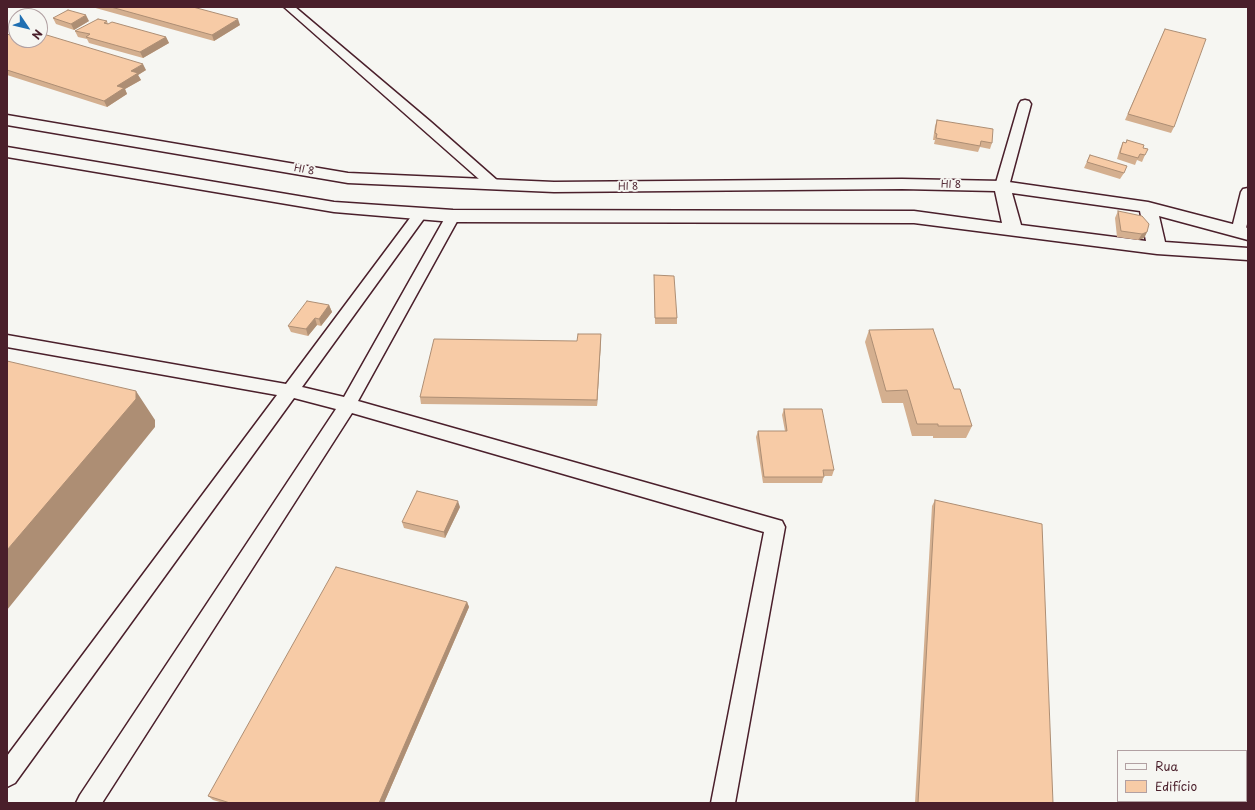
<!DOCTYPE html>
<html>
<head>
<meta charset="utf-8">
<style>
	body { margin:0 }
	#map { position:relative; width:1255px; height:810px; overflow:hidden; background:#f6f6f2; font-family:"Playpen Sans",sans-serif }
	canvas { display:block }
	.frame { position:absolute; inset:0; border:8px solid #4a1f2b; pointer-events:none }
	.legend { position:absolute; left:1117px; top:750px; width:130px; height:52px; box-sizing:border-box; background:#f6f6f2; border:1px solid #b1a0a2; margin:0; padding:5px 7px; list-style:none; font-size:12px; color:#4a1f2b }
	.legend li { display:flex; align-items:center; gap:8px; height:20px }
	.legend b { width:20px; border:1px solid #b1a0a2 }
	.north { position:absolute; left:8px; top:8px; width:40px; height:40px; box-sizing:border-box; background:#f6f6f2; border:1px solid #b1a0a2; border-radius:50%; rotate:125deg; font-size:11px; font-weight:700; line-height:16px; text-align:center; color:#4a1f2b }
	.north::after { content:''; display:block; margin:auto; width:14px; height:18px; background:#1f6fb2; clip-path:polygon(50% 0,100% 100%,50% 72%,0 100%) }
</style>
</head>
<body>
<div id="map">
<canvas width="1255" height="810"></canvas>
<div class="frame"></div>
<ul class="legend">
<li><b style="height:5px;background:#f6f6f2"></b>Rua</li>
<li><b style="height:11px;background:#f7cba6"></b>Edifício</li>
</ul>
<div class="north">N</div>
</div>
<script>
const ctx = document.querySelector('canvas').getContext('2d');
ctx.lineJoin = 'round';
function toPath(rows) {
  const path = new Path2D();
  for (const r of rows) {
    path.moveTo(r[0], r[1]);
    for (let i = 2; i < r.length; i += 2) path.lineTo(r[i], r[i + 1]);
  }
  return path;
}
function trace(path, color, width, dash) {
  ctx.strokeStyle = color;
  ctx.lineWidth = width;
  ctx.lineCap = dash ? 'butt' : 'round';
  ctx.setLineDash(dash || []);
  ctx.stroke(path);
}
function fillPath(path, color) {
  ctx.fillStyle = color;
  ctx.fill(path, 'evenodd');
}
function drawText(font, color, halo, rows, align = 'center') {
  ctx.font = font + ' "Playpen Sans",sans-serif';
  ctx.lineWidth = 4;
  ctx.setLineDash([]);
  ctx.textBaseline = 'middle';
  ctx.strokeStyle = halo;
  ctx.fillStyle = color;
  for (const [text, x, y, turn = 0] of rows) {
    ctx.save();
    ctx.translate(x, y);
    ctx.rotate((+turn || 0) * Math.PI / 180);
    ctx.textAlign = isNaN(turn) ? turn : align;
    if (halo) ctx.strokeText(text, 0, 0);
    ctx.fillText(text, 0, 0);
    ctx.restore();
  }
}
const lane = toPath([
	[284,7,295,7,431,122,498,181,500,184,498,187,488,187,284,7],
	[1025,100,1029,101,1031,104,1009,186,1007,189,1002,190,997,189,995,186,1019,104,1021,101,1025,100],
	[1248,188,1248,220,1245,232,1243,235,1238,236,1233,235,1231,232,1241,192,1243,189,1248,188],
	[421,209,426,210,428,213,302,387,344,397,446,216,448,213,453,212,458,213,460,216,358,401,782,521,785,527,735,803,711,803,764,532,352,413,102,803,76,803,80,795,336,409,294,398,15,783,7,787,7,756,277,395,7,347,7,335,286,384,416,210,421,209]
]);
const street = toPath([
	[7,115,348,173,554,182,902,179,1002,181,1148,202,1248,228,1248,240,1159,216,1165,242,1248,248,1248,260,1157,254,914,223,453,222,334,212,7,157,7,147,334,202,453,210,914,211,1002,223,995,191,902,189,554,192,348,183,7,125,7,115],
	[1012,193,1140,211,1146,241,1021,225,1012,193]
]);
const wall = toPath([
	[92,7,193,7,240,25,214,41],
	[53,18,89,21,74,30,56,24],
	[107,21,108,24,166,37,169,43,143,58,89,43,87,39,78,37,75,31],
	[1165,29,1174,127,1171,133,1125,120],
	[7,34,16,37,146,70,138,75,141,80,125,89,127,94,107,107,7,75],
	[937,120,992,143,990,149,980,147,978,152,934,144,935,140,933,140,935,126],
	[1123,142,1143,148,1145,155,1142,162,1137,160,1135,165,1117,159,1120,149],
	[1090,155,1124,173,1120,179,1084,168],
	[1118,211,1147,232,1144,238,1138,240,1117,237,1115,218],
	[654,275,677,318,677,324,655,324],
	[329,305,332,312,321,326,317,325,308,336,291,332,288,326],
	[869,330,954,389,972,426,966,438,933,438,933,436,912,436,903,403,882,403,865,342],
	[601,334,601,340,597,406,421,404,420,397,577,341],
	[784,409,834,470,832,476,824,476,822,483,763,483,756,437,758,431,785,431,782,415],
	[935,500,1053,803,915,803,932,506],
	[460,507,445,538,404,528,402,522],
	[467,602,469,607,384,803,223,803,213,800,208,796]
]);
const shadedWall = toPath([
	[86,15,89,21,74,30,71,24],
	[238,19,240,25,214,41,212,35],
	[166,37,169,43,143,58,140,52],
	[143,64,146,70,138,75,141,80,125,89,127,94,107,107,104,101,131,71],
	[1147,232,1144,238,1138,240,1142,234],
	[329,305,332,312,321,326,319,319],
	[315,318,317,325,308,336,306,329],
	[601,334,601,340,597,406,597,400],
	[136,391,155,420,155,427,7,610,7,550],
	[458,501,460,507,445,538,444,532],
	[467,602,469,607,384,803,379,803]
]);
const building = toPath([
	[111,7,193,7,238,19,212,35,111,7],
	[68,10,86,15,71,24,53,18,68,10],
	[98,19,107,21,104,23,108,24,112,22,166,37,140,52,86,37,90,34,75,31,98,19],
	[1165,29,1206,39,1174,127,1128,114,1165,29],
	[40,33,143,64,131,71,138,73,117,86,124,88,104,101,7,70,7,34,16,37,16,40,40,40,40,33],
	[937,120,993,129,992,143,981,141,980,146,936,138,937,134,935,133,937,120],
	[1127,140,1144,145,1143,148,1148,149,1145,155,1140,154,1138,158,1120,153,1123,142,1126,143,1127,140],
	[1090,155,1127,166,1124,173,1087,162,1090,155],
	[1118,211,1142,216,1149,224,1147,232,1142,234,1121,231,1118,211],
	[654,275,674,276,677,318,655,318,654,275],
	[307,301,329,305,319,319,315,318,306,329,288,326,307,301],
	[933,329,954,389,960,389,972,426,938,426,938,424,917,424,907,390,886,391,869,330,933,329],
	[578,334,601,334,597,400,420,397,434,339,577,341,578,334],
	[7,361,136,391,136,399,7,550,7,361],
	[784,409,822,409,834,470,823,470,824,477,764,477,758,431,787,431,784,409],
	[417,491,458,501,444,532,402,522,417,491],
	[935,500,1042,524,1053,803,918,803,935,500],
	[336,567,467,602,379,803,230,803,208,796,336,567]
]);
const farStreetnames = [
	["HI 8",304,170,10],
	["HI 8",951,185,1],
	["HI 8",628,187,-1]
];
trace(lane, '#4a1f2b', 3);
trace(street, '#4a1f2b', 3);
fillPath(lane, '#f6f6f2');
fillPath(street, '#f6f6f2');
fillPath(wall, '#d4af8f');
fillPath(shadedWall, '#ad8e74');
fillPath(building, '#f7cba6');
trace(building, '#ad8e74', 1);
drawText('10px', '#4a1f2b', '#f6f6f2', farStreetnames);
</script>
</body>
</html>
